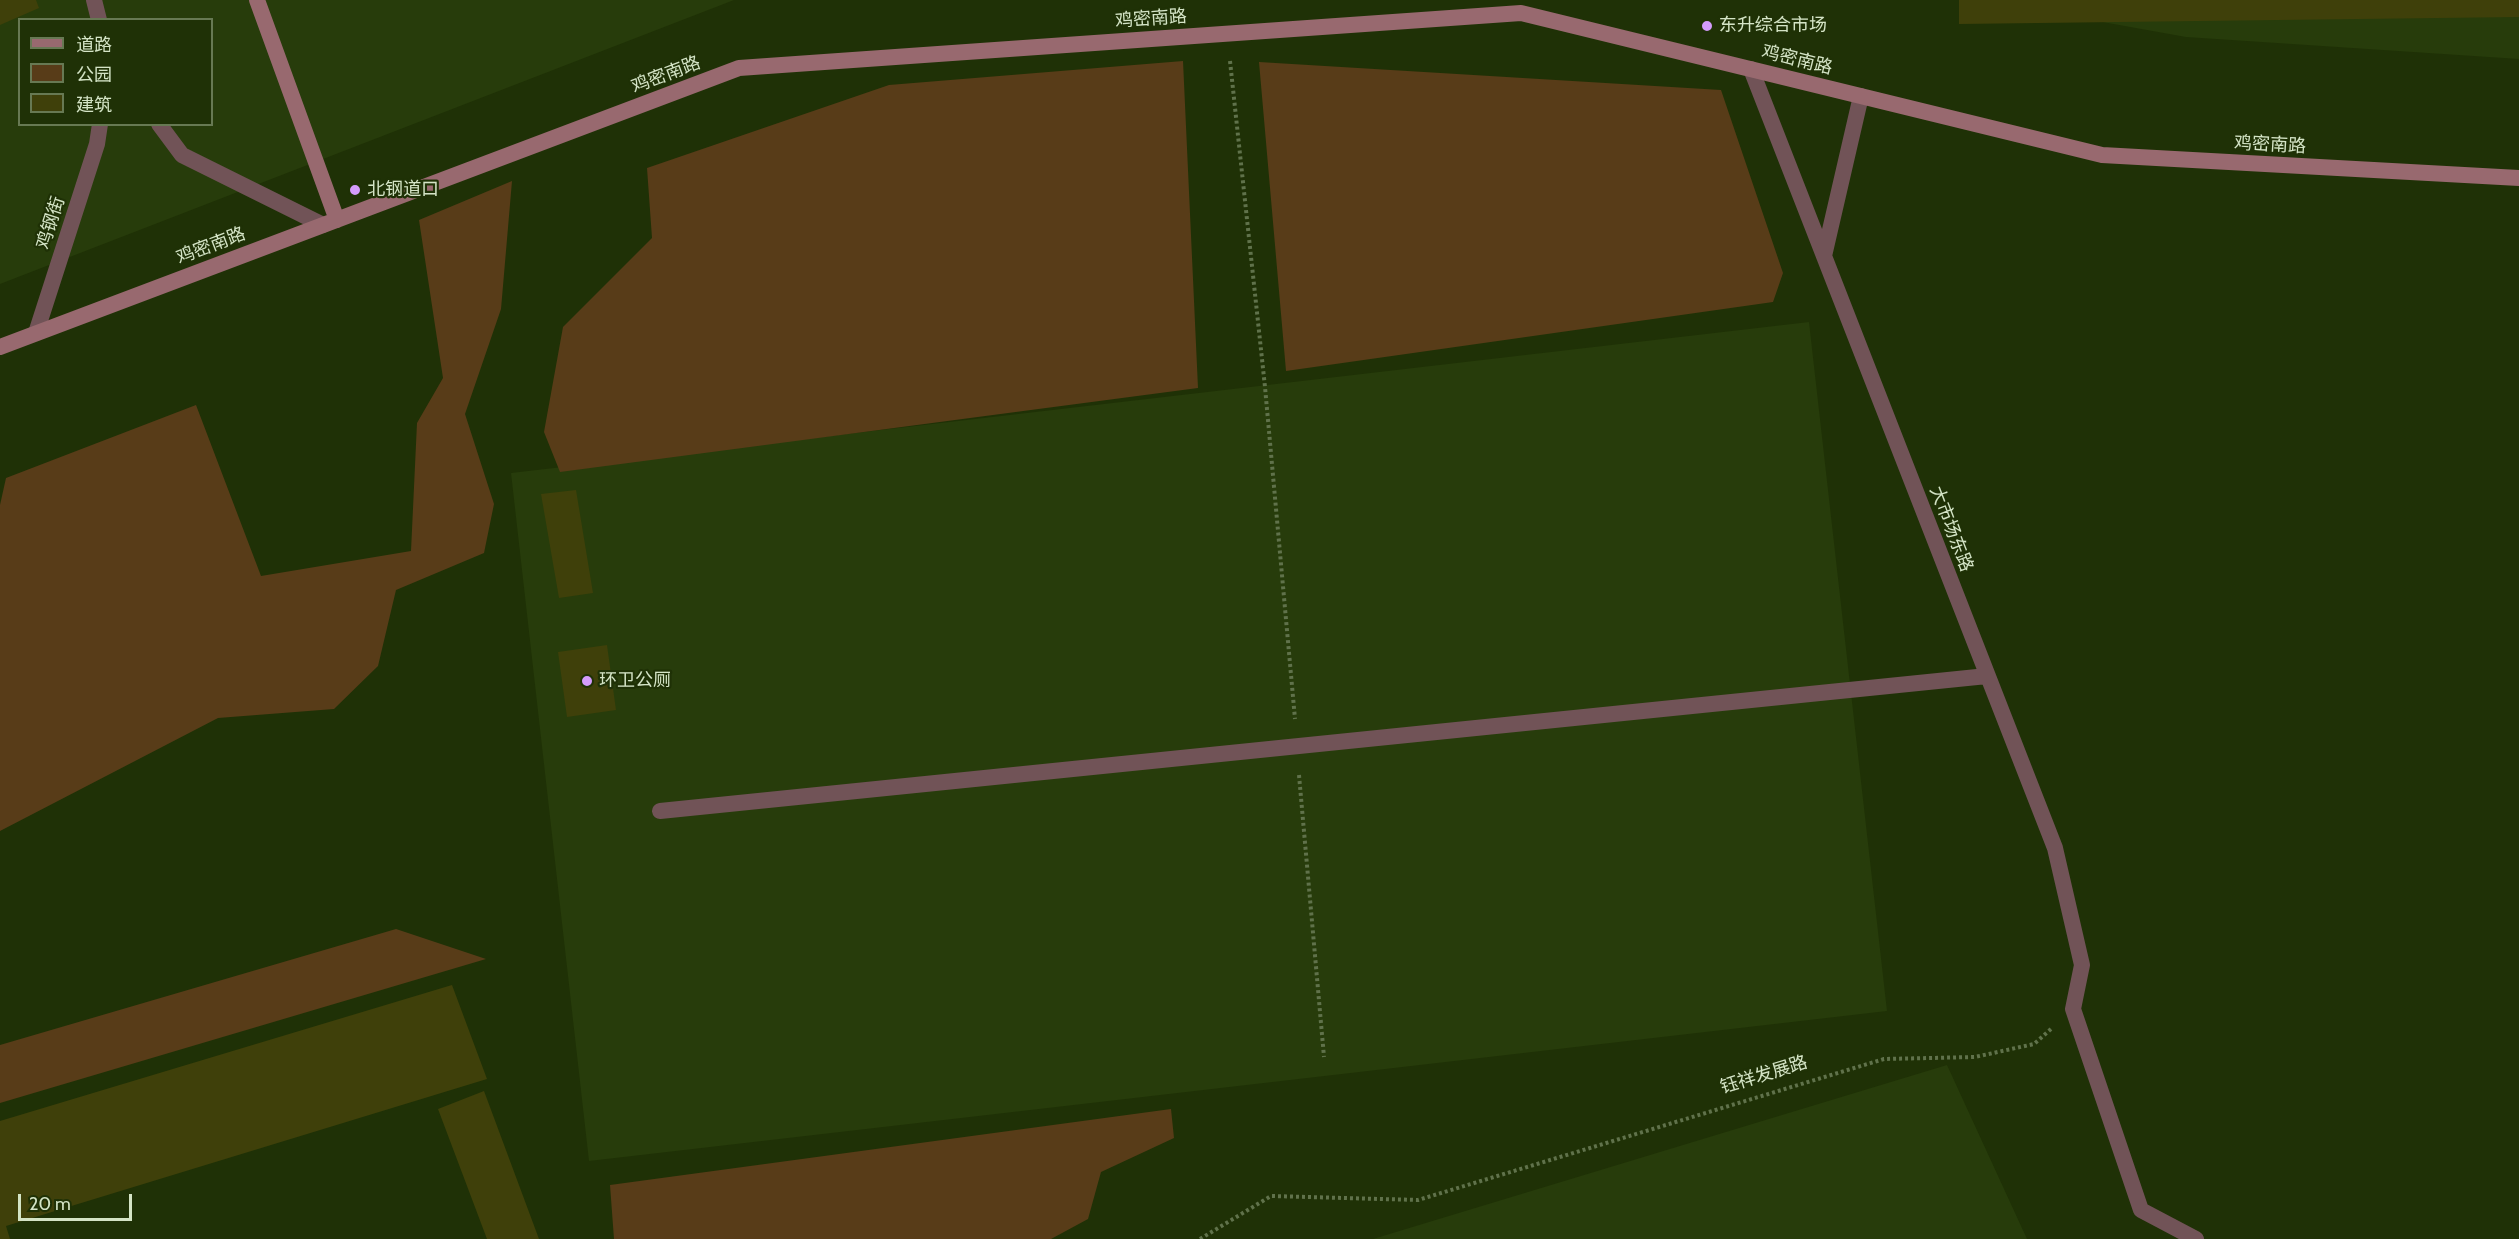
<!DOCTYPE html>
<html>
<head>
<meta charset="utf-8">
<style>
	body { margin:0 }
	#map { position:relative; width:2519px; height:1239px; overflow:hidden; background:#1f3106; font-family:Cabin,"Noto Sans SC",sans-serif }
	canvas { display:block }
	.legend { position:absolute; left:18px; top:18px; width:195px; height:108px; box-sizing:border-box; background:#1f3106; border:2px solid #677953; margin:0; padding:8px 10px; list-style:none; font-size:18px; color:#d4e4c6 }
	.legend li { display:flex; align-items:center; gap:12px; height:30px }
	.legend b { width:30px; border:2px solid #677953 }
	.scale { position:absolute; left:18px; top:1194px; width:114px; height:27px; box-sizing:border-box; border:3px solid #d4e4c6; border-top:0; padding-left:8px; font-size:18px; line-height:21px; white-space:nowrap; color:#d4e4c6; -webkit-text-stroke:4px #1f3106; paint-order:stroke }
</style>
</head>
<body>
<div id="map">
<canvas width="2519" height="1239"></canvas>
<ul class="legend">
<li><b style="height:8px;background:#98696f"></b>道路</li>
<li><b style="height:16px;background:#583c18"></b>公园</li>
<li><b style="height:16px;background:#3f400a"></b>建筑</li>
</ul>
<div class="scale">20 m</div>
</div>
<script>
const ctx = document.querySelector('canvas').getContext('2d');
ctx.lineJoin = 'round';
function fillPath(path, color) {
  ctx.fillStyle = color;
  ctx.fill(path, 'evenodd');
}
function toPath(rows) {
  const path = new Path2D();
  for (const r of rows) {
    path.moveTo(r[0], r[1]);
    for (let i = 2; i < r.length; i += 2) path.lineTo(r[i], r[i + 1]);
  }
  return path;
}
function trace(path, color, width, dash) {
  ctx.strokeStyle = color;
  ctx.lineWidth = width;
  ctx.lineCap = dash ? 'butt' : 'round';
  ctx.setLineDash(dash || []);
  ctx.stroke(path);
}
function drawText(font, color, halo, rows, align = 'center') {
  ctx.font = font + ' Cabin,"Noto Sans SC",sans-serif';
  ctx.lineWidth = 4.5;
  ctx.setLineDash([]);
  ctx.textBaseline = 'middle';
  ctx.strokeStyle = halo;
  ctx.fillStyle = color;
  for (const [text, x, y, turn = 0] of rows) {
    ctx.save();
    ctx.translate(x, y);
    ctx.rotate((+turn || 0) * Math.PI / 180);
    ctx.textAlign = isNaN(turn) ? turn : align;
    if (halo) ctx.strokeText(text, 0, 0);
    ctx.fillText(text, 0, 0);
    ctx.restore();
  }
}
const built = toPath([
	[0,0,734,0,0,284],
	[20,20,212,20,212,124,20,124],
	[1980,0,2519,0,2519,59,2186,37],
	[1809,322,1887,1011,589,1161,511,473],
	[1947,1065,2027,1239,1373,1239]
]);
const green = toPath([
	[1183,61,1198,388,560,472,544,432,563,327,652,238,647,168,889,85],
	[1259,62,1721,90,1783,273,1773,302,1286,371],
	[512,181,501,309,465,414,494,504,484,553,396,590,378,666,334,709,218,718,0,831,0,505,6,478,196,405,261,576,411,551,417,423,443,378,419,220],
	[396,929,486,959,0,1103,0,1045],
	[1171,1109,1174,1138,1101,1172,1088,1219,1051,1239,614,1239,610,1185]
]);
const building = toPath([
	[0,0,36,0,39,8,0,25],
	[1959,0,2519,0,2519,17,1959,24],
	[576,490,593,593,559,598,541,494],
	[607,645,616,710,567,717,558,652],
	[452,985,487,1079,6,1226,10,1239,0,1239,0,1121],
	[484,1091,539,1239,487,1239,438,1109]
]);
const path = toPath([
	[1230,61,1265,387,1295,719],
	[1299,775,1324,1057],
	[1200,1239,1271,1196,1418,1200,1884,1059,1975,1057,2034,1044,2051,1029]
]);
const minor = toPath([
	[94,0,99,20],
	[1751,69,2055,848,2082,965,2073,1009,2141,1210,2196,1239],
	[159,124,182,155,323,225],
	[1824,256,1861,96],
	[36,333,97,144,100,124],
	[660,811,1987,676]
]);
const secondary = toPath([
	[257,0,337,220],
	[0,347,739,68,1521,13,2102,155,2519,178]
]);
const markers = [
	[1707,26,6,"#d49cfc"],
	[355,190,6,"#d49cfc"],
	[587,681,6,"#d49cfc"]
];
const streetNames = [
	["鸡密南路",1151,19,-4],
	["鸡密南路",1797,60,14],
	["鸡密南路",666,75,-21],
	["鸡密南路",2270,145,3],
	["鸡钢街",51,223,-72],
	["鸡密南路",211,246,-21],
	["大市场东路",1951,529,69],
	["钰祥发展路",1764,1075,-17]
];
const poiNames = [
	["东升综合市场",1719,26],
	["北钢道口",367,190],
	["环卫公厕",599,681]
];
fillPath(built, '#273c0b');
fillPath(green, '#583c18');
fillPath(building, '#3f400a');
trace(path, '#60724b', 4, [3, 3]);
trace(minor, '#715357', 16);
trace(secondary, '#98696f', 16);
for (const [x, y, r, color] of markers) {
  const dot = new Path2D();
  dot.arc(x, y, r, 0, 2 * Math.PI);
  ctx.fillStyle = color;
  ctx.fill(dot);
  trace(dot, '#1f3106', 2);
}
drawText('18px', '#d4e4c6', '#1f3106', streetNames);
drawText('18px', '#d4e4c6', '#1f3106', poiNames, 'left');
</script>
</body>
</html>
